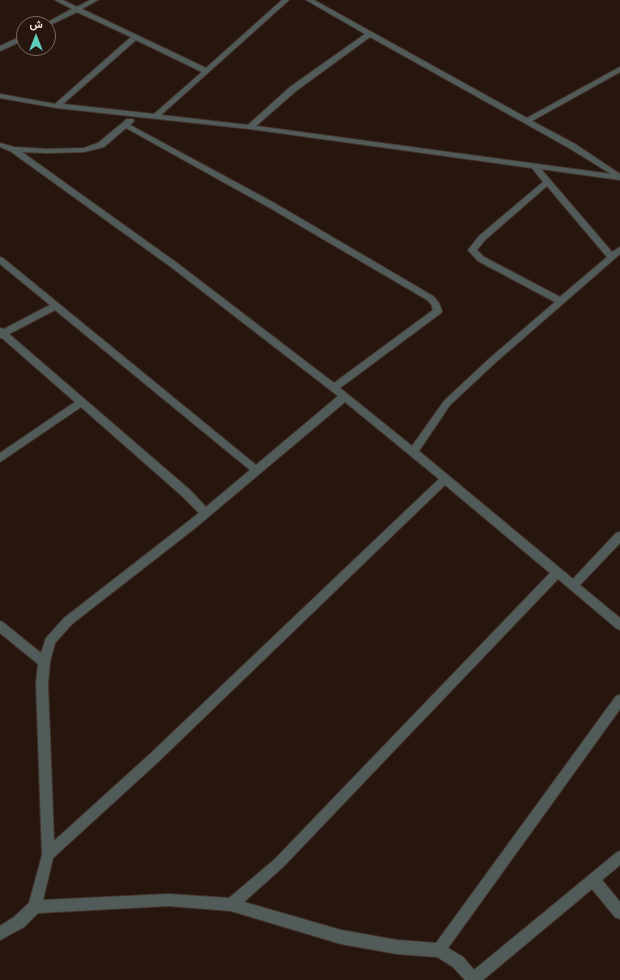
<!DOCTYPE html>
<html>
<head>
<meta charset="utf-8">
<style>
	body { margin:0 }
	#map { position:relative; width:620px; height:980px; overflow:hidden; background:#27160e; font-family:Roboto,Vazirmatn,sans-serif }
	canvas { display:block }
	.north { position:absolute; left:16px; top:16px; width:40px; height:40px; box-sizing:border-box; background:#27160e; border:1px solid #796a63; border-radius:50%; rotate:0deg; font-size:11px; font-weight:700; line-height:16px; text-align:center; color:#f5e9e3 }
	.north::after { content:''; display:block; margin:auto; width:14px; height:18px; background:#5bcebc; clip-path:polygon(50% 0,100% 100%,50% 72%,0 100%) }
</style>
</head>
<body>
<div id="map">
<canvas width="620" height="980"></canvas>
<div class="north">ش</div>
</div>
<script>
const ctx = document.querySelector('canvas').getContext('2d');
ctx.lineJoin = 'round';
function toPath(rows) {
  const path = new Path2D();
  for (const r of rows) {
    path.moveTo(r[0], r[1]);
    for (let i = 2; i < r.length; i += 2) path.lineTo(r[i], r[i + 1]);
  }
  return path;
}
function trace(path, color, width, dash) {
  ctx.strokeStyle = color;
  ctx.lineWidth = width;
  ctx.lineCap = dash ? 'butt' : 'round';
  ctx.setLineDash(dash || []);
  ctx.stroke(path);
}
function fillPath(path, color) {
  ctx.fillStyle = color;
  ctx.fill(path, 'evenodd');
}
const street = toPath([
	[55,0,63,0,77,7,90,0,98,0,82,9,206,68,282,0,289,0,161,115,248,125,290,87,365,34,306,0,314,0,527,118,620,67,620,72,532,121,575,144,620,174,620,180,541,169,612,252,620,247,620,254,496,362,450,405,419,451,573,579,616,533,620,532,620,543,580,585,620,618,620,630,616,628,558,579,283,867,244,902,341,930,397,940,436,943,616,696,620,695,620,709,448,948,463,957,474,970,616,853,620,851,620,865,602,880,620,902,620,919,615,917,592,889,483,980,465,980,453,967,437,957,397,954,341,944,231,911,168,906,38,913,24,927,0,940,0,926,14,917,29,903,42,855,36,684,38,664,0,633,0,621,4,623,41,653,46,638,64,618,199,513,182,496,81,407,0,462,0,453,75,402,2,338,0,338,0,328,4,329,50,305,0,264,0,257,3,258,256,465,338,396,171,267,10,151,0,147,0,143,14,147,47,149,84,148,98,143,127,119,133,119,134,121,130,125,276,204,433,296,439,303,442,311,441,313,340,388,412,446,444,401,490,358,555,302,478,261,468,250,479,236,543,182,532,168,250,129,57,108,0,98,0,94,55,104,131,37,77,12,48,26,48,24,45,24,46,23,72,9,55,0],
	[370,37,569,148,611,174,256,126,296,91,370,37],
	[136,40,202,72,154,114,63,104,136,40],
	[126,128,270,208,427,300,431,304,433,310,334,383,177,263,22,152,47,153,84,152,104,147,126,128],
	[547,186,607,257,560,297,484,257,477,250,485,240,547,186],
	[55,310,250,470,206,507,190,490,9,334,55,310],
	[345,402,439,479,150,754,54,841,48,684,50,662,55,643,72,624,194,529,345,402],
	[445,485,550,573,275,859,229,898,168,894,43,900,53,858,158,762,445,485],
	[24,35,24,40,0,51,0,46,24,35]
]);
trace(street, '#44342c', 2);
fillPath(street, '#515c5a');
</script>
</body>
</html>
